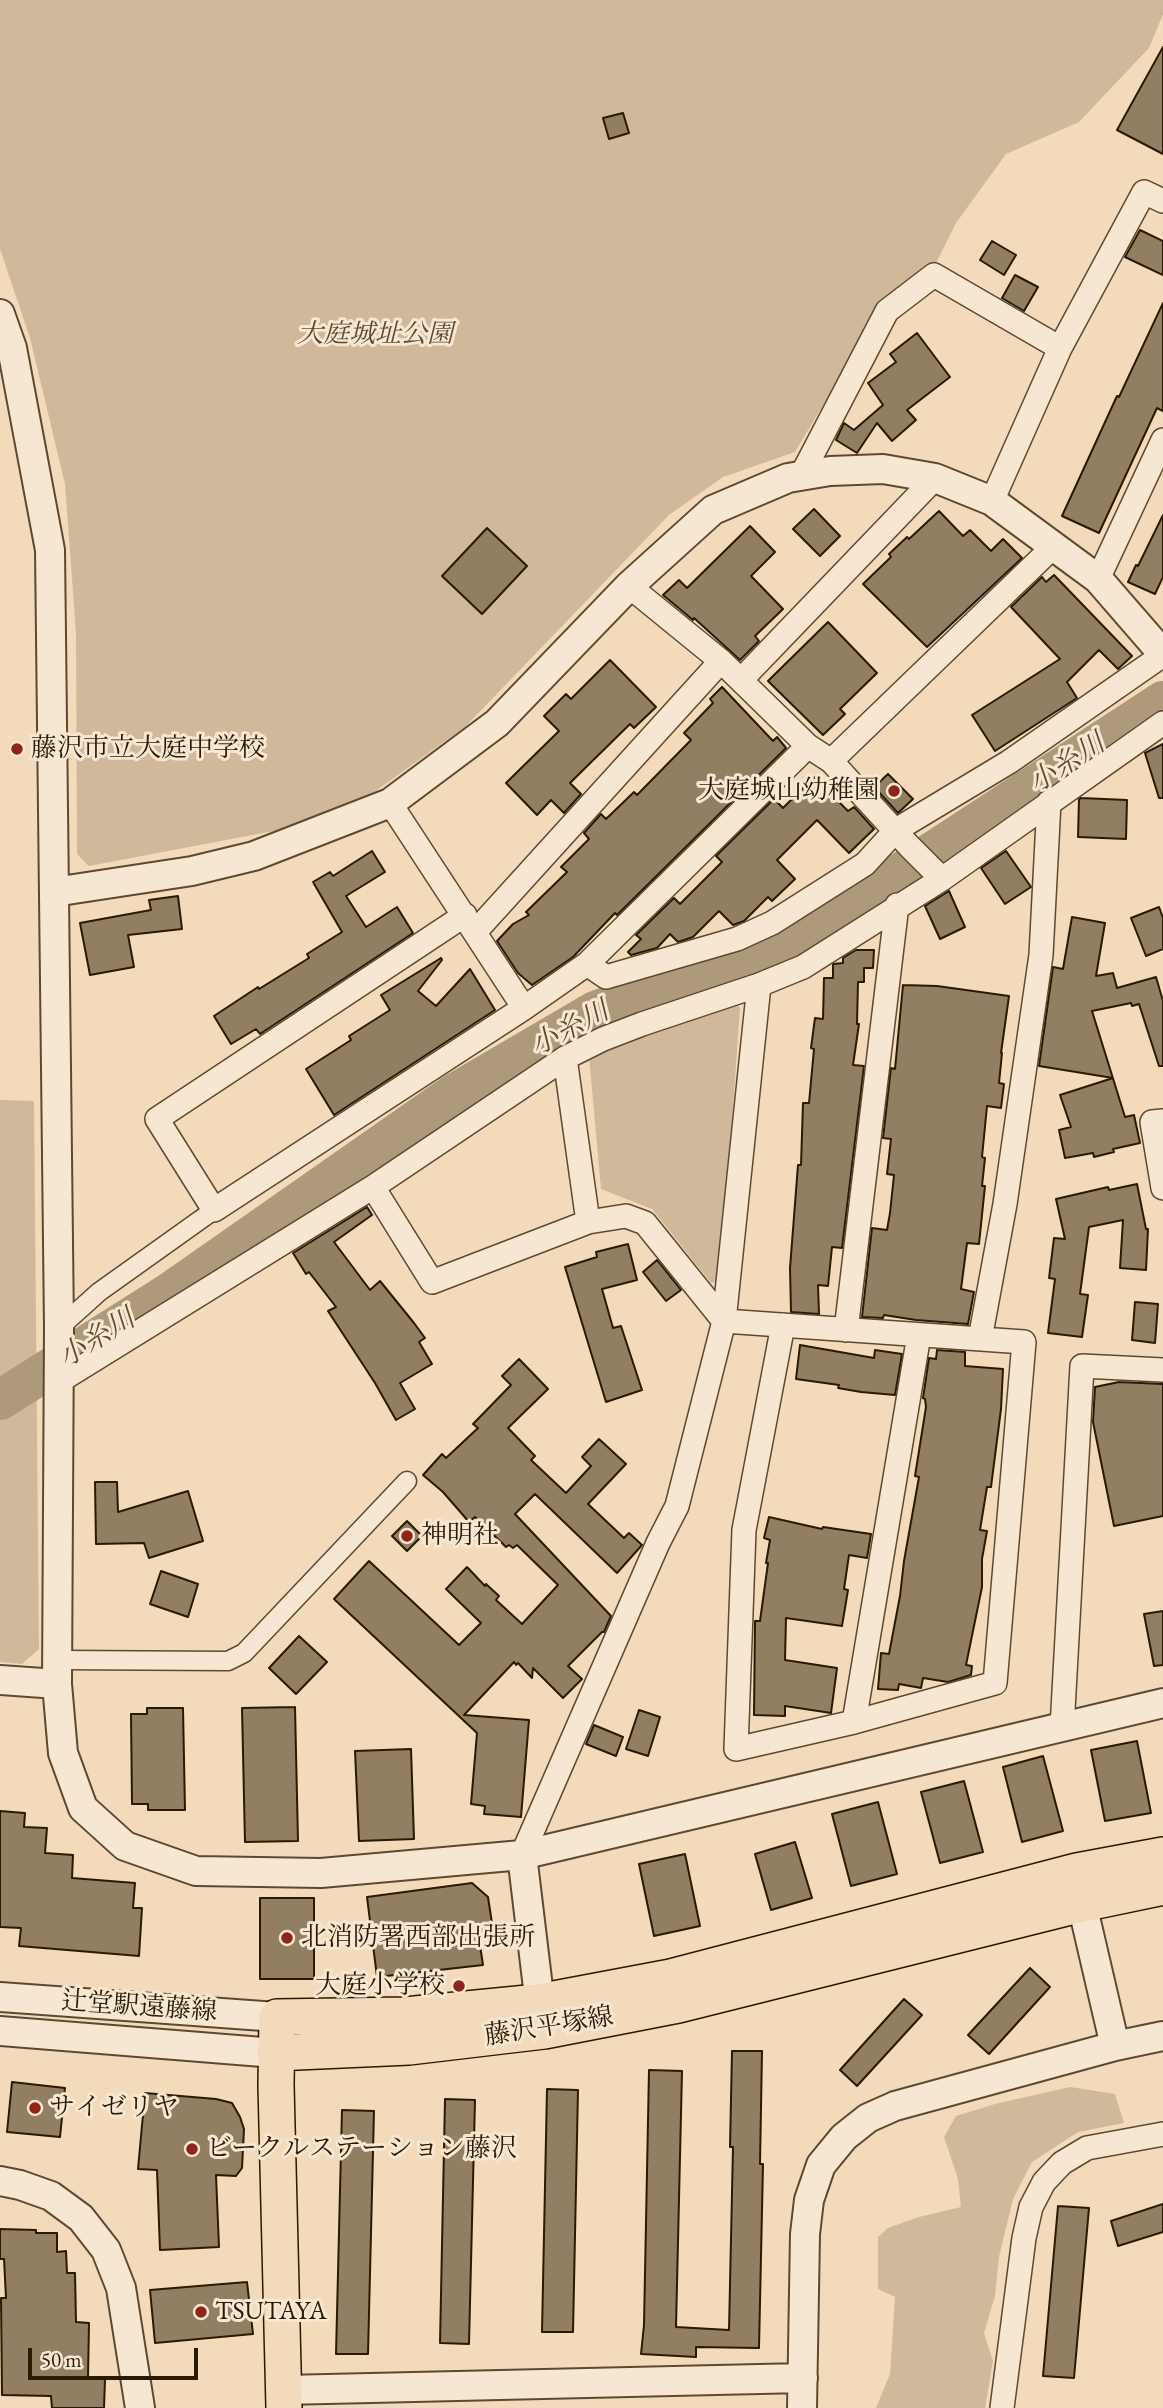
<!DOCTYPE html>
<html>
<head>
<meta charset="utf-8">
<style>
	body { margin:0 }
	#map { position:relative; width:1163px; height:2408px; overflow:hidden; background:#f2daba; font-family:"EB Garamond",serif }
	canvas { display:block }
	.scale { position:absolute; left:28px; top:2348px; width:170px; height:32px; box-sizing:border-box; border:4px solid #2a1a02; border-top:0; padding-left:9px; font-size:21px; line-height:24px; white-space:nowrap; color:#2a1a02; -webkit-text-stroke:5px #f7e7d2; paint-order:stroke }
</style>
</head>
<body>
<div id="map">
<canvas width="1163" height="2408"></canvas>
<div class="scale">50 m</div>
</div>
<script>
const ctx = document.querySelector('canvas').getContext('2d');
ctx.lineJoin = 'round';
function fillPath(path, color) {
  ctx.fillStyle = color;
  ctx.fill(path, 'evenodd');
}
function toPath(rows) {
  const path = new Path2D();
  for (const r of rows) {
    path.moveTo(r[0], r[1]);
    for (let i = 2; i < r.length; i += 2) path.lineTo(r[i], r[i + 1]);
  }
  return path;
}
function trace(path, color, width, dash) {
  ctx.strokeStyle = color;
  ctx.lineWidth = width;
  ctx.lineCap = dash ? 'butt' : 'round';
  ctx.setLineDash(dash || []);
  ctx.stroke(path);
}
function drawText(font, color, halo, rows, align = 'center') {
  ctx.font = font + ' "EB Garamond","Noto Serif JP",serif';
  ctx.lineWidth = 6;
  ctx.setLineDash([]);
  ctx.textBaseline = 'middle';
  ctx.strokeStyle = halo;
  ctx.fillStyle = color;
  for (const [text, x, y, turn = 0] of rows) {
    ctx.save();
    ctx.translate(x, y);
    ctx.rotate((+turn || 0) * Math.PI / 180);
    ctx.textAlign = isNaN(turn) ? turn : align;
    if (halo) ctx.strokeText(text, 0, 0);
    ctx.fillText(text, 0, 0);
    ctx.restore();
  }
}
const green = toPath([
	[0,0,1163,0,1163,14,1149,48,1079,122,1006,154,956,223,933,269,882,306,795,452,723,477,669,515,465,727,374,792,279,830,89,866,77,854,76,633,65,484,30,338,0,249],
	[733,999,740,1008,721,1280,711,1283,652,1209,601,1189,589,1056],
	[0,1100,34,1101,39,1649,22,1664,0,1662],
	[1070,2087,1115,2094,1124,2123,1078,2132,1032,2162,1013,2199,999,2257,995,2296,984,2333,993,2361,985,2408,876,2408,890,2374,895,2297,878,2289,878,2237,888,2228,919,2217,961,2207,958,2179,944,2137,956,2116,995,2104]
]);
const river = toPath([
	[0,1400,169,1293,455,1093,595,1011,665,985,731,967,776,950,805,935,1163,701]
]);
const building = toPath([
	[1163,47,1163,154,1117,130,1163,47],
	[623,113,629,133,609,139,603,118,623,113],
	[1140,230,1163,241,1163,275,1125,257,1140,230],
	[992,241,1016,255,1004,275,980,260,992,241],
	[1015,275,1038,287,1024,311,1002,298,1015,275],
	[1163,303,1163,411,1157,408,1099,533,1062,516,1117,396,1119,397,1163,303],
	[917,333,950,377,907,410,916,420,892,441,877,423,857,453,836,440,844,423,854,430,883,405,868,383,896,362,890,354,917,333],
	[814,509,840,536,820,556,793,529,814,509],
	[939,511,963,536,970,530,991,551,1003,539,1022,558,927,647,863,584,891,557,889,554,907,537,909,539,939,511],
	[1163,515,1163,577,1155,594,1128,582,1136,565,1138,566,1163,515],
	[750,526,775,552,751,576,783,609,755,636,759,641,740,660,694,618,693,620,663,595,679,580,687,588,750,526],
	[487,528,527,566,482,614,442,576,487,528],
	[1054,575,1132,656,1118,669,1099,650,1067,682,1077,698,995,751,972,715,1060,659,1011,607,1042,577,1046,582,1054,575],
	[828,622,877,673,840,709,845,714,823,735,768,681,828,622],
	[610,660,656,707,634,728,630,724,570,783,581,794,564,813,551,800,537,815,506,783,559,731,544,716,566,694,571,699,610,660],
	[722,687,773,741,777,737,786,748,617,915,615,913,573,957,532,985,518,973,497,941,513,924,529,915,526,912,567,872,561,867,589,839,584,833,601,814,606,819,634,792,637,795,691,740,684,733,713,703,710,699,722,687],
	[1163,744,1163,798,1159,798,1145,753,1163,744],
	[888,774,913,799,898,813,874,787,888,774],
	[814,777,848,811,854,807,874,829,849,853,817,820,777,860,795,879,772,901,768,897,744,921,733,925,719,911,693,937,678,942,670,934,657,948,631,955,628,952,641,939,636,935,674,898,680,904,722,862,716,856,774,799,783,808,814,777],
	[1081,798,1127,800,1126,839,1078,837,1079,799,1081,798],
	[372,851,385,872,346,896,366,927,397,907,413,933,260,1034,256,1029,231,1044,214,1016,258,987,259,989,309,958,307,954,342,932,313,882,330,872,333,876,372,851],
	[1006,851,1031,887,1005,904,981,868,1006,851],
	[949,891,965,927,940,939,925,906,949,891],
	[178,896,182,929,128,935,134,967,90,975,80,923,151,910,149,900,178,896],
	[1159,907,1163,918,1163,949,1146,956,1131,918,1159,907],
	[1072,917,1105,923,1096,976,1113,973,1117,988,1156,977,1163,1001,1163,1066,1159,1066,1139,1004,1132,1006,1131,1003,1092,1011,1125,1117,1134,1115,1140,1143,1113,1149,1114,1152,1094,1157,1093,1153,1065,1158,1059,1130,1071,1127,1060,1095,1113,1078,1039,1066,1053,967,1063,969,1072,917],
	[856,950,874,950,873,968,864,968,864,982,858,982,857,1024,859,1024,853,1065,864,1066,842,1248,832,1247,828,1286,818,1285,819,1314,791,1312,790,1268,798,1165,801,1165,803,1103,809,1103,814,1049,811,1048,815,1018,823,1019,824,978,833,978,833,964,843,963,843,958,856,950],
	[441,958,442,960,418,991,436,1006,470,969,495,1010,334,1115,306,1069,351,1040,349,1036,390,1010,381,995,441,958],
	[903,985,937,986,1009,996,1001,1053,1002,1053,999,1083,1004,1084,1001,1108,987,1106,982,1157,985,1158,982,1186,985,1186,979,1244,967,1243,961,1289,974,1292,968,1324,916,1320,884,1315,883,1318,862,1317,872,1228,887,1230,890,1213,894,1175,887,1174,891,1139,883,1138,891,1068,895,1069,903,985],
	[1137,1184,1146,1229,1148,1229,1146,1270,1120,1268,1123,1220,1089,1227,1080,1294,1088,1295,1082,1337,1048,1333,1055,1279,1049,1278,1054,1238,1065,1239,1056,1199,1108,1187,1109,1190,1137,1184],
	[367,1207,372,1215,334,1242,370,1290,380,1281,414,1323,425,1338,419,1342,432,1364,400,1383,415,1409,396,1420,375,1383,328,1311,336,1307,309,1272,306,1274,293,1253,367,1207],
	[628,1244,637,1280,602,1289,613,1328,621,1326,642,1390,606,1402,565,1267,597,1257,596,1252,628,1244],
	[657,1260,681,1290,666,1301,643,1272,657,1260],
	[1135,1302,1158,1304,1155,1343,1132,1340,1135,1302],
	[800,1345,874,1358,875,1350,902,1354,895,1395,861,1392,838,1388,839,1385,796,1379,800,1345],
	[937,1350,965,1352,965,1366,1003,1369,1001,1409,991,1487,987,1487,980,1530,987,1531,982,1559,982,1587,966,1665,972,1666,971,1675,948,1682,923,1678,921,1688,899,1684,898,1690,878,1689,881,1653,889,1654,900,1596,904,1561,919,1477,915,1476,926,1407,925,1399,923,1398,929,1358,936,1359,937,1350],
	[519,1359,548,1389,508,1428,535,1456,531,1460,566,1493,591,1466,582,1457,599,1439,626,1464,588,1504,624,1538,629,1533,642,1545,617,1573,535,1494,515,1514,611,1616,604,1632,602,1632,568,1666,582,1679,563,1698,533,1668,532,1678,518,1663,516,1665,514,1662,464,1715,529,1720,521,1817,484,1814,485,1806,471,1804,477,1733,334,1599,369,1561,459,1645,481,1623,446,1589,467,1567,485,1586,486,1584,499,1596,496,1600,522,1624,558,1585,517,1545,513,1548,509,1545,506,1547,475,1517,469,1522,443,1492,423,1475,442,1454,446,1458,478,1428,473,1424,511,1385,502,1376,519,1359],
	[1119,1382,1163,1384,1163,1516,1114,1526,1093,1422,1095,1387,1119,1382],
	[95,1482,117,1482,118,1512,188,1491,203,1541,149,1558,144,1543,96,1544,95,1482],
	[769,1517,822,1529,823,1527,871,1534,867,1558,849,1555,844,1589,848,1590,842,1626,786,1618,785,1660,837,1668,831,1713,785,1706,785,1716,754,1715,755,1621,760,1621,768,1563,766,1563,770,1540,764,1538,769,1517],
	[407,1521,422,1536,407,1551,392,1536,407,1521],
	[161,1571,198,1584,188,1617,150,1604,161,1571],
	[1163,1611,1163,1665,1154,1666,1144,1614,1163,1611],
	[299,1636,327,1662,296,1694,269,1668,299,1636],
	[295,1707,298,1841,245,1842,242,1708,295,1707],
	[147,1708,183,1708,185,1810,148,1810,148,1804,132,1804,131,1714,147,1714,147,1708],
	[639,1710,660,1717,648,1756,626,1749,639,1710],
	[594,1725,623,1737,616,1756,586,1744,594,1725],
	[1137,1741,1151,1813,1105,1821,1091,1750,1137,1741],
	[411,1749,414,1839,359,1841,355,1751,411,1749],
	[1043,1756,1063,1831,1022,1842,1003,1767,1043,1756],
	[964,1781,983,1852,940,1863,921,1792,964,1781],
	[878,1802,897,1874,851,1886,832,1814,878,1802],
	[0,1811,25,1813,24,1827,47,1828,45,1853,73,1855,72,1878,135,1883,133,1908,142,1908,139,1956,19,1946,21,1928,0,1927,0,1811],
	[795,1842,812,1898,771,1910,755,1854,795,1842],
	[685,1854,700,1926,654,1936,639,1864,685,1854],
	[472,1883,488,1897,493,1930,478,1932,483,1965,377,1977,367,1897,472,1883],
	[260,1898,314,1898,314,1979,260,1979,260,1898],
	[1030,1968,1050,1987,989,2054,968,2035,1030,1968],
	[904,1999,922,2015,857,2086,840,2070,904,1999],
	[732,2051,762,2051,760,2164,763,2164,759,2348,696,2347,696,2357,641,2354,644,2325,649,2070,682,2071,676,2327,729,2330,733,2147,730,2147,732,2051],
	[12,2082,65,2088,60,2137,7,2132,12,2082],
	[547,2089,578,2090,573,2332,542,2332,547,2089],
	[145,2093,216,2099,232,2103,240,2117,244,2129,242,2168,236,2176,216,2175,219,2247,160,2250,157,2170,138,2169,145,2093],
	[445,2099,475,2100,469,2344,440,2343,445,2099],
	[342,2110,374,2111,368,2354,336,2354,342,2110],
	[1163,2204,1163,2232,1118,2246,1111,2221,1163,2204],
	[1058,2206,1089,2208,1074,2378,1043,2376,1058,2206],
	[0,2229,36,2230,36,2233,57,2233,57,2252,66,2251,67,2273,75,2273,76,2322,89,2323,88,2378,105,2379,104,2408,52,2408,51,2396,2,2395,1,2298,6,2298,4,2259,0,2259,0,2229],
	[247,2282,253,2334,155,2343,150,2290,247,2282]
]);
const pedestrian = toPath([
	[59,1328,99,1292,214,1210],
	[59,1660,228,1661,244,1653,407,1481]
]);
const minor = toPath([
	[801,476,887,311,934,275,1060,348],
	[992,501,1060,348,1144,192,1163,201],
	[1098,579,1163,440],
	[629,586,721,661,808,746,831,761,909,846,942,879],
	[741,680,935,478],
	[831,761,1054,546],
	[390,803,524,1008],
	[465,915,157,1119,214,1210,524,1008,587,964,606,977,737,939,772,923,865,864,896,830,1009,762,1163,655],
	[475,932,721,661],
	[587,964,808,746],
	[565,1058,588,1222],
	[1163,1121,1152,1122,1163,1188],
	[373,1187,432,1282,588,1222,626,1216,645,1223,724,1321,1024,1342,995,1683,854,1722,736,1749,744,1530,783,1325],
	[846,1330,897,905],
	[980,1339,1005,1204,1041,955,1049,802],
	[58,1382,373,1187,565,1058,603,1039,642,1024,759,985,803,967,942,879,1163,723],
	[854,1722,919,1335],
	[1062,1728,1082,1366,1163,1370],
	[522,1855,658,1543,677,1506,724,1321,759,985],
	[1002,2408,1024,2238,1031,2207,1044,2182,1062,2163,1087,2148,1163,2134]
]);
const tertiary = toPath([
	[0,314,12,348,50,550,59,1328,57,1684,63,1753,83,1808,125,1846,196,1871,321,1873,522,1855,1163,1703],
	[54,892,192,871,254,856,390,803,497,723,629,586,713,510,788,478,830,471,883,469,935,478,992,501,1098,579,1163,654],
	[0,1680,57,1684],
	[522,1855,542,2021],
	[1082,1904,1115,2046],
	[0,1997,277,2017],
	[0,2031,275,2053],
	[0,2181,20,2185,51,2196,81,2218,106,2250,121,2288,140,2408],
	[284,2390,803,2378],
	[802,2408,805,2234,809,2200,821,2165,844,2137,868,2118,895,2106,1115,2046,1163,2036]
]);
const primary = toPath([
	[275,2053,409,2047,544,2031,678,2005,1082,1904,1163,1887],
	[284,2408,276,2085,277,2017,405,2015,538,2002,671,1977,1077,1871,1163,1855]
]);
const markers = [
	[17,749,7,"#8f2418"],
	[894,791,7,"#8f2418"],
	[407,1536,7,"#8f2418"],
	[287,1938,7,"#8f2418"],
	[459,1986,7,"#8f2418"],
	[35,2108,7,"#8f2418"],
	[192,2149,7,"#8f2418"],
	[201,2312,7,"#8f2418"]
];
const parkNames = [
	["大庭城址公園",375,335]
];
const poiNames = [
	["藤沢市立大庭中学校",31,749],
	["大庭城山幼稚園",880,791,"right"],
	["神明社",421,1536],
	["北消防署西部出張所",301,1938],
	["大庭小学校",445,1986,"right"],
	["サイゼリヤ",49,2108],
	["ビークルステーション藤沢",206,2149],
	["TSUTAYA",215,2312]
];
const streetNames = [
	["辻堂駅遠藤線",139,2007,4],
	["藤沢平塚線",549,2027,-9]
];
const waterNames = [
	["小糸川",1067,764,-33],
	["小糸川",570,1029,-28],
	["小糸川",97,1339,-32]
];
fillPath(green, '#d0b99b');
trace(river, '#ae997b', 40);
fillPath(building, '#927e62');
trace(building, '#2a1a02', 2);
trace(pedestrian, '#5c4a30', 21);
trace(minor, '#5c4a30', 26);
trace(tertiary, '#5c4a30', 32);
trace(primary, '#2a1a02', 38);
trace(pedestrian, '#f7e7d2', 18);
trace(minor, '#f7e7d2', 23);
trace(tertiary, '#f7e7d2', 28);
trace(primary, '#f2daba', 35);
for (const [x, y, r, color] of markers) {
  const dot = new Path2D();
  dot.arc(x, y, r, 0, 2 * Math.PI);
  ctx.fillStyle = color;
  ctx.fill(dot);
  trace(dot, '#f7e7d2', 2.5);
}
drawText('italic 26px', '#5c4a30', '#f7e7d2', parkNames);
drawText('26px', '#2a1a02', '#f7e7d2', poiNames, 'left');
drawText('26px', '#2a1a02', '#f7e7d2', streetNames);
drawText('italic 28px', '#5f4d32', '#f7e7d2', waterNames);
</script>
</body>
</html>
